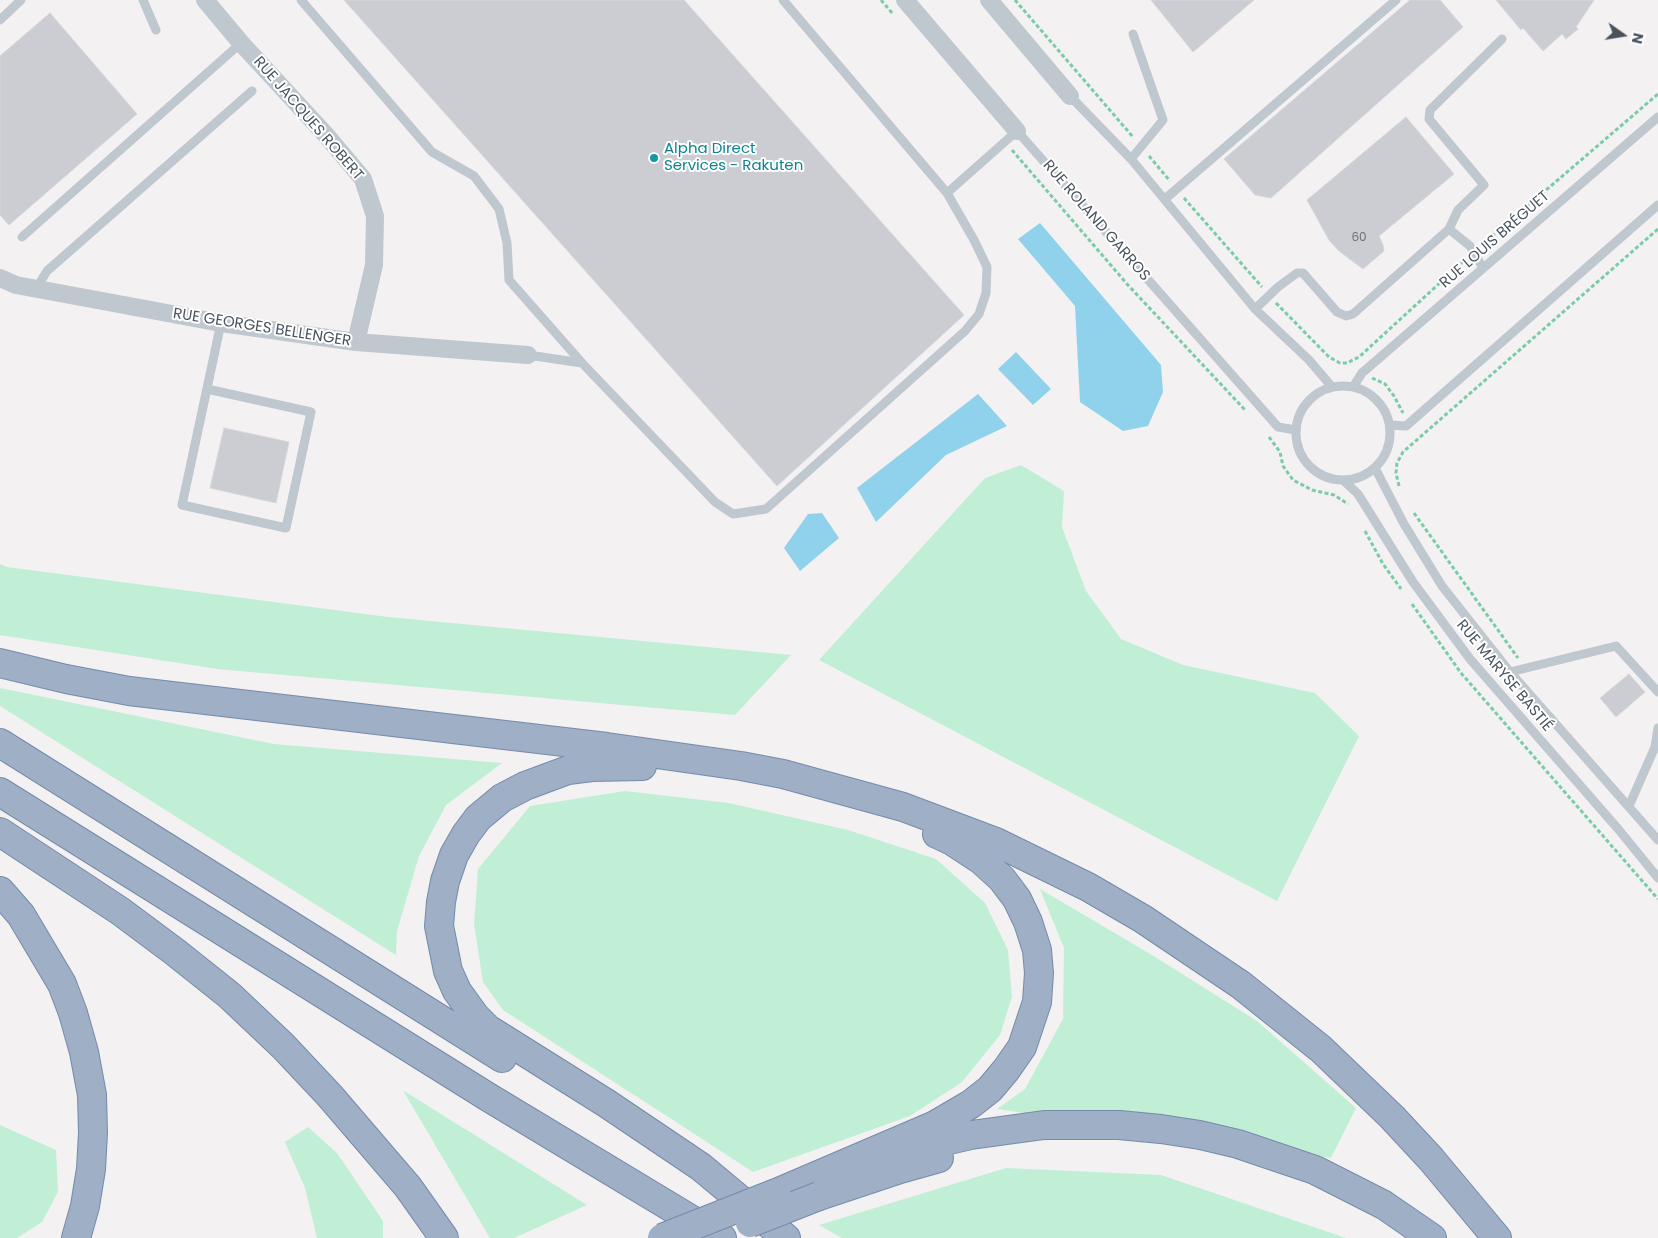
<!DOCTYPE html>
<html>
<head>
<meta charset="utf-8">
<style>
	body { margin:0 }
	#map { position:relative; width:1658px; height:1238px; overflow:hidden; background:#f3f1f1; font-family:Poppins,sans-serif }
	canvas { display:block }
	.north { position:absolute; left:1598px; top:10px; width:50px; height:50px; -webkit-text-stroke:4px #fff; paint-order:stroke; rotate:103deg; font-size:14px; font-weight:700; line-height:20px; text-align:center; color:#49535e }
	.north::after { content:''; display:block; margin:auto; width:18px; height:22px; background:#49535e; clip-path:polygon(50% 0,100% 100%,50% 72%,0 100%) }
</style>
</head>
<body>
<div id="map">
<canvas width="1658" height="1238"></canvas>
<div class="north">N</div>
</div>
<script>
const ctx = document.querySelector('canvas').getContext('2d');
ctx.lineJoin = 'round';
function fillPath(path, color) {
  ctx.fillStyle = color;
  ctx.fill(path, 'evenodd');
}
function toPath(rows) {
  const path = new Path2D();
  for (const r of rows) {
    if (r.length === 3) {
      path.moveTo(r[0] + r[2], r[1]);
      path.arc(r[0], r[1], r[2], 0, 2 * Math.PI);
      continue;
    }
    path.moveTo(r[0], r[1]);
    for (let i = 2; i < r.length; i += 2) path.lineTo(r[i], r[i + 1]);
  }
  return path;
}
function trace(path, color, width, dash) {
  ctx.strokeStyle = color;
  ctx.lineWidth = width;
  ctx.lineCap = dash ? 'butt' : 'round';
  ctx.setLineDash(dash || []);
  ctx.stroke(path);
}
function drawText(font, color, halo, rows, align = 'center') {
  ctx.font = font + ' Poppins,sans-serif';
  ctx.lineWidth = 4;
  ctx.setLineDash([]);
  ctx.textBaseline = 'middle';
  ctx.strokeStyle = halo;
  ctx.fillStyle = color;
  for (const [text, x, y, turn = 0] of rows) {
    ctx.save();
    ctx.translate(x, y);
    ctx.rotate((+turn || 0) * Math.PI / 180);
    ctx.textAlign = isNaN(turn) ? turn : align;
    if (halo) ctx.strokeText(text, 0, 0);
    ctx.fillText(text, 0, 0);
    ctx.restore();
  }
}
const green = toPath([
	[1021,465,1064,491,1062,527,1086,591,1121,639,1183,665,1315,693,1359,736,1277,901,819,660,985,478],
	[0,564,7,567,388,617,791,655,735,715,217,669,0,635],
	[0,688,274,744,502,763,446,805,419,856,397,931,396,955,0,706],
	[625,791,729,803,848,830,936,859,985,903,1008,950,1012,997,1000,1035,962,1082,910,1116,753,1172,503,1010,483,982,474,924,478,869,530,806],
	[1040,889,1152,955,1257,1021,1356,1108,1331,1158,997,1109,1025,1089,1063,1019,1064,948],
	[404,1092,404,1091,587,1205,514,1238,490,1238],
	[0,1125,56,1150,58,1192,42,1222,17,1238,0,1238],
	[308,1127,337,1153,383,1221,383,1238,317,1238,305,1188,285,1142],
	[1006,1168,1161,1175,1346,1238,842,1238,819,1225]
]);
const water = toPath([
	[1040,223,1161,365,1163,392,1148,426,1123,431,1080,402,1075,306,1018,239],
	[1016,352,1051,389,1033,405,998,369],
	[978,394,1007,426,946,455,876,522,857,488],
	[822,513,839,538,800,571,784,548,808,514]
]);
const building = toPath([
	[344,0,684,0,964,315,777,486,344,0],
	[1151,0,1254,0,1193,52,1151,0],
	[1410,0,1440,0,1463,27,1271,198,1255,195,1224,159,1410,0],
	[1496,0,1594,0,1576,27,1578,29,1566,39,1562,34,1543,51,1523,28,1521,30,1496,0],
	[50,13,137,114,9,225,0,215,0,56,50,13],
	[1406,117,1454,174,1379,236,1383,245,1384,251,1363,269,1339,251,1329,240,1307,200,1406,117],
	[224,428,289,442,276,503,210,488,224,428],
	[1629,674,1645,692,1616,717,1600,698,1629,674]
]);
const path = toPath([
	[881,0,893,14],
	[1015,0,1133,137],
	[1012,150,1127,284,1245,410],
	[1149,156,1170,181],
	[1184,198,1262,287],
	[1482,245,1658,94],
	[1276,303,1329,357,1340,363,1347,363,1359,357,1466,259],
	[1372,378,1385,384,1394,396,1403,413],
	[1269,437,1280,452,1283,466,1293,480,1312,490,1334,495,1348,504],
	[1399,486,1396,473,1397,463,1403,452,1658,229],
	[1414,513,1518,658],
	[1365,531,1383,564,1401,589],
	[1412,604,1461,673,1658,899]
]);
const service = toPath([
	[143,0,156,30],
	[301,0,432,152,474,176,499,209,507,243,509,280,582,363],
	[783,0,947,193],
	[0,20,21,0],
	[1070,96,1131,159,1255,309,1309,360,1332,387],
	[1131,159,1163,120,1133,34],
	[1165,199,1396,0],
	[1449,229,1470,246,1483,268],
	[22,237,241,43],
	[36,289,47,271,252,91],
	[1255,309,1278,287,1297,273,1303,273,1337,312,1346,316,1353,314,1449,229,1458,210,1484,185,1429,119,1430,110,1502,39],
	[528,355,582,363,715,502,733,514,766,509,965,331,979,314,986,293,987,267,974,240,947,193,1017,131,1278,427,1296,430],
	[1343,433,47],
	[1353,387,1362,373,1658,117],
	[207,389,311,412,286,528,182,505,221,323],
	[1390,425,1406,426,1658,205],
	[1375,468,1404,524,1442,586,1510,672,1658,840],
	[1344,481,1358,494,1413,582,1470,659,1619,830,1658,878],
	[1510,672,1616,646,1658,692],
	[1629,806,1655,747,1658,728]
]);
const minor = toPath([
	[205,0,241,43,326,135,363,179,375,216,374,265,356,342],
	[905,0,1017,131],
	[989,0,1070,96],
	[0,278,16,285,221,323,356,342,528,355]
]);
const trunk = toPath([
	[0,663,66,679,129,691,607,747,741,766,783,774,903,807,996,842,1088,887,1143,919,1241,985,1321,1049,1392,1117,1431,1159,1497,1238],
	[0,743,502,1058],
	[642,766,592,767,568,770,525,786,502,798,478,818,466,834,454,855,445,881,441,902,439,926,448,971,457,991,475,1016,488,1029,606,1103,701,1167,786,1238],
	[0,792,488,1097,722,1238],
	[0,832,120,911,175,952,229,995,283,1046,330,1096,408,1187,444,1238],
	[0,891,21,915,62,984,73,1013,84,1052,92,1095,93,1133,91,1169,85,1206,76,1238],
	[911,1151,936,1143,971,1135,1044,1125,1119,1125,1161,1129,1200,1135,1238,1144,1315,1170,1384,1205,1432,1238],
	[776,1193,935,1125,971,1104,990,1089,1006,1070,1022,1047,1037,1002,1039,973,1037,950,1028,922,1017,899,1002,879,981,860,952,841,937,834],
	[819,1196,900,1169,939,1158]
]);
const trunkBridge = toPath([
	[750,1223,819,1196],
	[662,1238,776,1193]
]);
const markers = [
	[654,158,5,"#0f9aa8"]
];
const numberNames = [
	["60",1359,238]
];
const streetNames = [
	["RUE JACQUES ROBERT",308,119,49],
	["RUE ROLAND GARROS",1096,221,49],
	["RUE LOUIS BRÉGUET",1495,240,-41],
	["RUE GEORGES BELLENGER",262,328,9],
	["RUE MARYSE BASTIÉ",1504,676,50]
];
const cultureNames = [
	["Alpha Direct",664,149],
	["Services - Rakuten",664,166]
];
fillPath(green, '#c1efd6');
fillPath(water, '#90d2eb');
fillPath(building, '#cbcdd3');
trace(building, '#d5d7dc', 1);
trace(trunk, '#758baa', 30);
trace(path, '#7acca9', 3, [4, 2.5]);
trace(service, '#bfc7cf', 9);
trace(minor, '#bfc7cf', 18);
trace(trunk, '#9eafc6', 28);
trace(trunkBridge, '#758baa', 30, []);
trace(trunkBridge, '#9eafc6', 28);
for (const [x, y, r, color] of markers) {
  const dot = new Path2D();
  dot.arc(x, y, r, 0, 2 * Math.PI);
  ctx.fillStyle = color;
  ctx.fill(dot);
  trace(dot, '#fff', 2);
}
drawText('12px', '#6a727b', null, numberNames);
drawText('15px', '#49535e', '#fff', streetNames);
drawText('15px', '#0d838f', '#fff', cultureNames, 'left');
</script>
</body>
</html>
